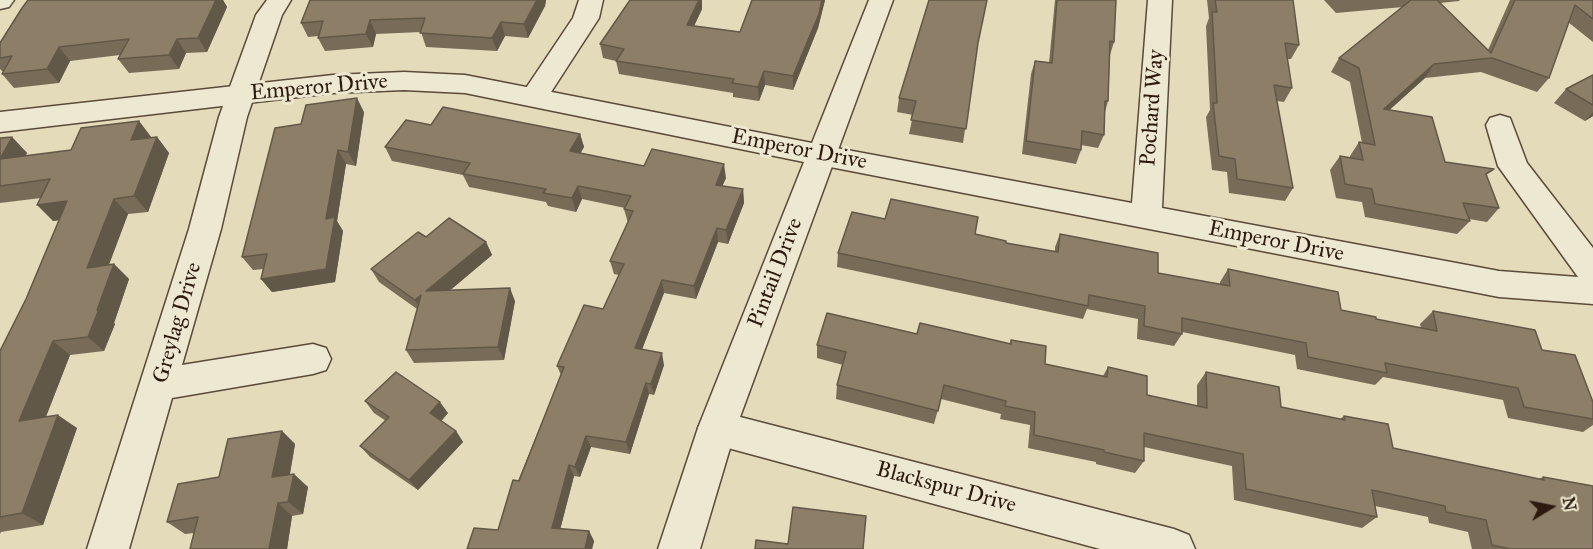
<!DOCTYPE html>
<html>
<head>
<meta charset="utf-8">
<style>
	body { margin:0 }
	#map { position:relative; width:1593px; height:549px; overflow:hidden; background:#e4dbba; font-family:"IM FELL Great Primer",serif }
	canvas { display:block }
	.north { position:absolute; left:1521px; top:477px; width:60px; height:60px; -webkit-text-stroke:4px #ede8d2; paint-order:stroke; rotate:80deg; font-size:16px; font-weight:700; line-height:24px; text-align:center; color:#2d190e }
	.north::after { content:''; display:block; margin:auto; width:21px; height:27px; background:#2d190e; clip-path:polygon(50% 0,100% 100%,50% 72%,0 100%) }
</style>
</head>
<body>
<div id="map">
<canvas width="1593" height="549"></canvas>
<div class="north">N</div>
</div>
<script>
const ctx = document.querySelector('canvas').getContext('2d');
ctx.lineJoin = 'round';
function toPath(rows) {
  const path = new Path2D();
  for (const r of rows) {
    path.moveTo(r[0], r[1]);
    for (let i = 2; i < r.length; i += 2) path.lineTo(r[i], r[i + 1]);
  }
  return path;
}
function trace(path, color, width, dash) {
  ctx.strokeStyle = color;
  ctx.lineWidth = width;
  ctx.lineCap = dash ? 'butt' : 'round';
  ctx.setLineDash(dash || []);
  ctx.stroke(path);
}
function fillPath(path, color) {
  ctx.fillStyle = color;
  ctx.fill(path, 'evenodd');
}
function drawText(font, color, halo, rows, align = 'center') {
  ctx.font = font + ' "IM FELL Great Primer",serif';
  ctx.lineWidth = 6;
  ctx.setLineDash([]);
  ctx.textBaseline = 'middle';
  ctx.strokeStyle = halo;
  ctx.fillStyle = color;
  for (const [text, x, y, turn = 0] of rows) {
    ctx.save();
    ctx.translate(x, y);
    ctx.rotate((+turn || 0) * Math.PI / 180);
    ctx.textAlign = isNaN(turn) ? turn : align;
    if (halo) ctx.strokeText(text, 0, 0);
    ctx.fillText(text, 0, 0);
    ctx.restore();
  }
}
const minor = toPath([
	[0,0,14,0,9,7,0,9,0,0],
	[267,0,291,0,282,15,247,117,221,229,182,365,313,344,326,348,331,359,326,370,313,374,172,398,129,549,87,549,189,229,219,117,256,15,267,0],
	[579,0,603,0,599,18,544,103,534,106,524,103,520,97,573,18,579,0],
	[1148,0,1172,0,1162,208,1499,271,1578,277,1498,166,1486,125,1490,118,1500,115,1510,118,1527,163,1593,248,1593,304,1499,297,820,165,810,162,805,155,810,148,820,145,1132,203,1148,0],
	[717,411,1174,529,1189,535,1195,549,1100,549,717,445,704,440,698,428,704,416,717,411]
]);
const tertiary = toPath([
	[869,0,893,0,736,428,700,549,658,549,698,428,804,162,465,93,404,90,333,93,0,132,0,112,333,75,404,72,465,75,812,143,869,0]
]);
const wall = toPath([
	[28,0,223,0,227,7,207,52,186,53,179,69,129,73,118,59,120,55,70,61,59,83,14,88,2,74,3,72,0,69,0,43],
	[310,0,546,0,545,6,528,38,505,36,497,51,426,47,421,32,376,34,373,47,325,51,318,38,318,36,308,37,301,23],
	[630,0,702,0,702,9,694,26,740,32,752,0,825,0,818,28,793,90,765,85,759,101,733,97,733,93,619,74,616,61,603,58,600,44],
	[1055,0,1116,0,1114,42,1110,55,1108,101,1105,112,1104,135,1098,148,1081,145,1081,150,1076,164,1022,154,1031,74,1035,61,1049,63],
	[1207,0,1293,0,1299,45,1291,59,1287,59,1292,88,1284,102,1277,101,1293,188,1285,201,1229,193,1227,172,1212,170,1206,117,1210,110,1206,26,1209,18],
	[1324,0,1460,0,1459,1,1440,3,1488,50,1510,0,1593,0,1593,42,1568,22,1549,78,1537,92,1481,72,1425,78,1389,110,1445,162,1487,177,1499,208,1487,222,1469,219,1470,221,1457,234,1365,217,1362,202,1336,198,1330,170,1340,156,1350,158,1350,156,1359,142,1362,143,1350,82,1331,72,1339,58,1403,7,1336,13],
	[978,44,963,143,909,134,913,115,897,112,899,98],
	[1593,75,1593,116,1585,121,1554,103,1566,89],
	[364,112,356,166,346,164,337,221,343,231,335,282,272,292,261,279,264,269,253,270,242,257,301,124],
	[139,121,151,137,151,138,157,137,169,153,148,212,128,214,109,265,114,264,129,279,114,323,115,324,104,351,70,355,46,417,77,428,43,525,1,532,0,534,0,351,26,299,59,220,53,221,41,198,0,203,0,138,12,137,27,153,25,156,71,150],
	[431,125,580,134,584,147,580,153,644,166,726,178,722,186,743,189,744,203,728,244,718,242,696,299,664,293,642,349,664,365,654,395,649,394,630,454,591,447,580,477,574,476,560,529,589,531,594,541,592,549,467,549,498,530,561,375,557,366,603,309,619,275,614,274,610,261,628,223,624,209,625,208,582,199,576,212,548,206,546,202,469,187,463,175,392,161,385,147],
	[885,219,975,234,1006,243,1055,252,1055,247,1060,234,1158,273,1220,285,1220,282,1228,269,1341,310,1376,319,1421,328,1420,324,1433,311,1542,350,1593,419,1593,425,1583,432,1508,418,1503,400,1383,377,1375,385,1297,369,1295,355,1182,332,1182,334,1174,346,1137,339,1138,319,1087,309,1083,319,837,267,838,253],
	[426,237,486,242,492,255,450,290,515,301,504,360,414,363,406,350,417,309,379,282,371,269],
	[917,334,1010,344,1011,340,1045,364,1103,376,1108,367,1147,395,1197,406,1197,385,1206,372,1281,407,1340,419,1344,416,1393,448,1539,479,1543,477,1593,549,1472,549,1468,532,1429,523,1428,517,1375,506,1377,517,1362,528,1234,500,1232,466,1144,447,1144,461,1135,473,1096,464,1096,462,1028,448,1030,425,1000,419,1001,414,941,399,934,424,836,399,837,385,843,365,817,358,817,345],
	[365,401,448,413,441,421,456,431,463,442,418,490,370,457,360,446,386,421,374,413],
	[282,431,295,444,290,474,308,487,303,514,292,516,287,549,190,549,194,533,185,534,167,522,219,477]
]);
const shadedWall = toPath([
	[216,0,223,0,227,7,207,52,198,38],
	[537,0,546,0,545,6,528,38,524,24],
	[699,0,702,0,702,9,688,39,687,25],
	[822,0,825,0,818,28,793,90,793,76],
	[370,20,376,34,373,47,366,34],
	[501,22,505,36,497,51,492,38],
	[177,39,186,53,179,69,169,55],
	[59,47,70,61,59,83,47,69],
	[1434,64,1425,78,1375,123,1384,109],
	[764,71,765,85,759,101,758,87],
	[357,98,364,112,356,166,348,152],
	[1593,112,1593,116,1585,121],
	[139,121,151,137,144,156,131,140],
	[580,134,584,147,574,165,570,151],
	[12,137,27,153,16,175,0,159],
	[157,137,169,153,148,212,134,196],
	[338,150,346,164,337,221,343,231,335,282,272,292,261,279,326,219],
	[724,164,726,178,717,198,716,185],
	[578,186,582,199,576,212,572,198],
	[743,189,744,203,728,244,726,230],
	[114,199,128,214,102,282,87,268],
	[67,201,82,217,53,221,37,205],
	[717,228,718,242,696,299,694,286],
	[486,242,492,255,434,304,426,291],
	[114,264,129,279,114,323,115,324,104,351,88,337],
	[662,280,664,293,638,360,635,348],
	[510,288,515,301,504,360,498,347],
	[421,295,423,313,415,300],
	[53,341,70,355,39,434,19,421],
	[662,353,664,365,654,395,651,384],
	[646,383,649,394,630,454,626,442],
	[440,402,448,413,438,425,430,413],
	[58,415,77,428,43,525,22,513],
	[282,431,295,444,287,490,272,477],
	[456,431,463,442,418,490,409,480],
	[586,436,591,447,580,477,575,467],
	[569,465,574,476,558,538,552,528],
	[294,474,308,487,303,514,288,502],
	[278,503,292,516,287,549,269,549],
	[589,531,594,541,592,549,585,549]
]);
const building = toPath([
	[28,0,216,0,198,38,177,39,169,55,118,59,129,39,59,47,47,69,2,74,12,56,0,58,0,43,22,8,28,0],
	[310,0,537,0,524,24,501,22,492,38,420,33,425,18,370,20,366,34,318,38,323,21,301,23,310,0],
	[630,0,699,0,687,25,740,32,752,0,822,0,819,14,793,76,764,71,758,87,732,83,734,79,616,61,624,49,600,44,630,0],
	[929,0,987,0,978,43,966,129,911,120,916,101,899,98,929,0],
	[1057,0,1116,0,1114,42,1110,41,1108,101,1105,101,1104,135,1082,131,1081,150,1026,141,1035,61,1052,63,1057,0],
	[1215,0,1293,0,1299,45,1285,43,1292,88,1274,85,1293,188,1237,179,1235,159,1219,156,1213,103,1217,103,1212,12,1217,12,1215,0],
	[1411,0,1437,0,1491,53,1515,0,1593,0,1593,19,1575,5,1549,78,1492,58,1434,64,1384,109,1432,117,1445,162,1494,169,1486,174,1499,208,1463,203,1470,221,1375,204,1372,189,1345,184,1340,156,1363,160,1359,142,1375,145,1359,68,1339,58,1411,0],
	[1593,75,1593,105,1566,89,1593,75],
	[357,98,348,152,338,150,326,219,335,217,326,269,261,279,267,254,242,257,275,128,301,124,306,105,357,98],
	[443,107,580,134,570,151,644,166,652,149,724,164,716,185,743,189,726,230,717,228,694,286,662,280,635,348,662,353,651,384,646,383,626,442,586,436,575,467,569,465,552,528,589,531,585,549,467,549,474,528,498,530,513,480,519,481,564,367,557,366,584,305,603,309,624,264,610,261,633,211,624,209,631,196,578,186,572,198,543,193,546,189,463,174,470,163,385,147,406,120,431,125,443,107],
	[139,121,131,140,157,137,134,196,114,199,87,268,114,264,97,310,99,309,88,337,53,341,19,421,58,415,22,513,0,517,0,351,26,299,67,201,37,205,50,179,0,186,0,159,71,150,81,128,139,121],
	[12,137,0,159,0,138,12,137],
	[891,199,978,217,975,234,1006,241,1006,243,1058,252,1060,234,1158,253,1158,273,1230,286,1228,269,1338,292,1341,310,1376,317,1376,319,1437,331,1433,311,1535,330,1542,350,1575,355,1593,402,1593,419,1524,407,1518,388,1385,363,1387,373,1308,357,1306,343,1182,318,1182,334,1144,326,1145,306,1089,295,1088,306,838,253,852,212,885,219,891,199],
	[449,218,486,242,426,291,510,288,498,347,406,350,421,295,415,300,371,269,418,232,426,237,449,218],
	[827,313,917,334,920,323,1011,344,1011,340,1046,346,1045,364,1107,377,1108,367,1147,376,1147,395,1207,408,1206,372,1279,387,1281,407,1345,420,1344,416,1388,424,1393,448,1544,480,1543,477,1593,486,1593,549,1510,549,1492,545,1486,520,1446,512,1445,506,1372,490,1377,517,1246,489,1243,454,1144,433,1144,461,1104,452,1104,450,1034,435,1035,412,1005,406,1006,401,944,385,938,411,837,385,846,352,817,345,827,313],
	[396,372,440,402,430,413,456,431,409,480,360,446,389,417,365,401,396,372],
	[282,431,272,477,294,474,288,502,278,503,269,549,190,549,198,517,167,522,178,484,219,477,228,439,282,431],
	[793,507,866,516,863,549,755,549,756,540,788,544,793,507]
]);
const streetNames = [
	["Emperor Drive",319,88,-5],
	["Pochard Way",1153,108,-86],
	["Emperor Drive",799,150,11],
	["Emperor Drive",1276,242,11],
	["Pintail Drive",776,273,-69],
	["Greylag Drive",178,323,-74],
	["Blackspur Drive",946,488,15]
];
trace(minor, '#5b4a39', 3);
trace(tertiary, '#5b4a39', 3);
fillPath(minor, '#ede8d2');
fillPath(tertiary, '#ede8d2');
fillPath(wall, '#786c59');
fillPath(shadedWall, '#625848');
fillPath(building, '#8c7e67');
trace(building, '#625848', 1.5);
drawText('22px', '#2d190e', '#ede8d2', streetNames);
</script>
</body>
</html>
